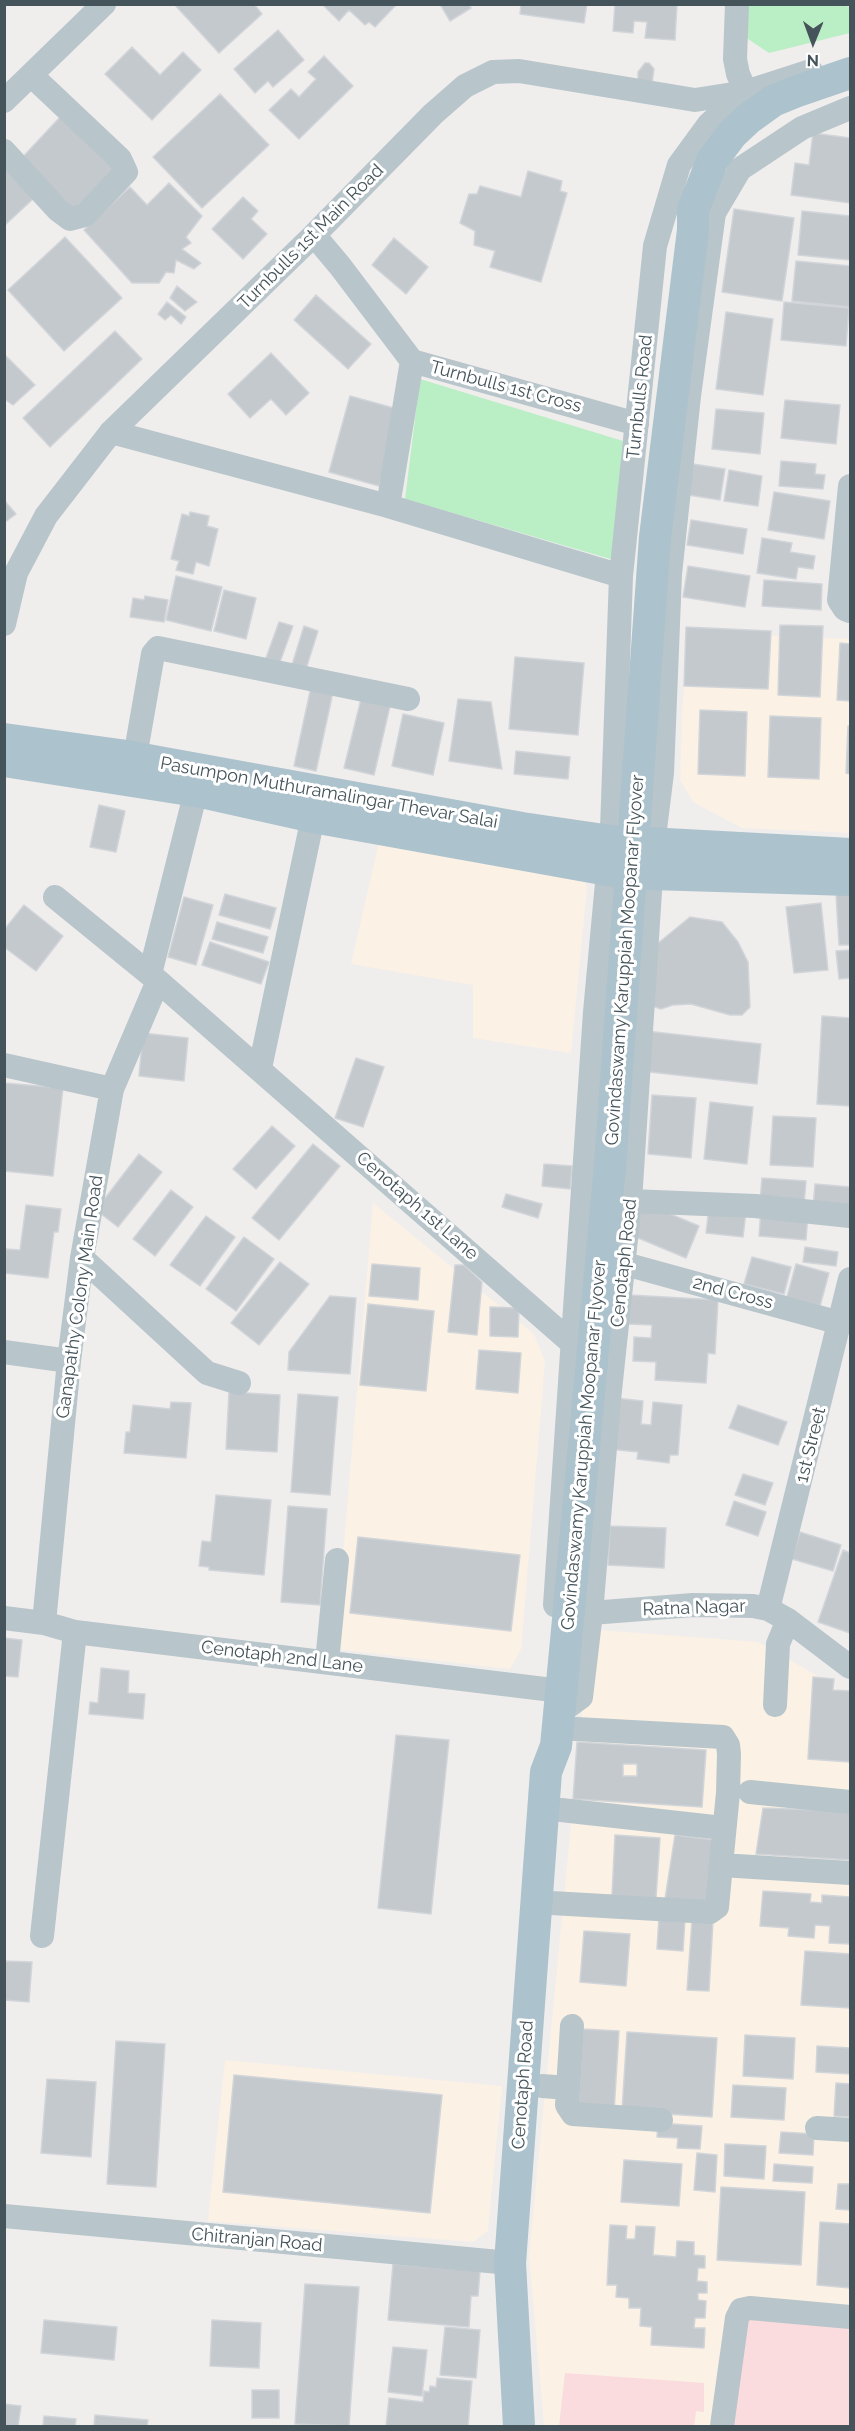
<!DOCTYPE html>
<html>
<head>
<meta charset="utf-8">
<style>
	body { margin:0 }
	#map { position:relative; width:855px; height:2431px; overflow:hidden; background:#f0eded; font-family:Raleway,sans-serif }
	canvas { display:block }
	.frame { position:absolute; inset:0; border:6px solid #45545a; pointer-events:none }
	.north { position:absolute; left:783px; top:12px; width:60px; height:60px; -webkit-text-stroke:4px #fff; paint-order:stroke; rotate:181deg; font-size:16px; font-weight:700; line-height:24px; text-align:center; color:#45545a }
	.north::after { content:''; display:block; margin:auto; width:21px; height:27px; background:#45545a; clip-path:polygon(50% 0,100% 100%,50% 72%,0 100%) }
</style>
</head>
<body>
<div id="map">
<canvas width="855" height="2431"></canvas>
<div class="frame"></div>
<div class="north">N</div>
</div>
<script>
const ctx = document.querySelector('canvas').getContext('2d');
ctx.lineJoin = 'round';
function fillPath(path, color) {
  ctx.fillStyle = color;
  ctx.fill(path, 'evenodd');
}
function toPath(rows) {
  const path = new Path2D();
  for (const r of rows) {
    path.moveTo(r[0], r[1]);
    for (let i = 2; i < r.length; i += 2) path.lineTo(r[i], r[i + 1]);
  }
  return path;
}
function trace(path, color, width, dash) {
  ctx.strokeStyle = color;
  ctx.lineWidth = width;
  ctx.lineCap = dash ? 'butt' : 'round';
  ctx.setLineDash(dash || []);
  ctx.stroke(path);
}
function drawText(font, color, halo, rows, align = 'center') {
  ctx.font = font + ' Raleway,sans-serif';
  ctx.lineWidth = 6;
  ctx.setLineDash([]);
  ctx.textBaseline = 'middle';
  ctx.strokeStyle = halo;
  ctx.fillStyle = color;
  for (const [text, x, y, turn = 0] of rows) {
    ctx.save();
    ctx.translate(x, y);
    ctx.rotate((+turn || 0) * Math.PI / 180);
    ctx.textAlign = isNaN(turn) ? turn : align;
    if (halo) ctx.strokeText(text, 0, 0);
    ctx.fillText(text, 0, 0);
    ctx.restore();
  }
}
const commercial = toPath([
	[689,632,850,639,850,833,742,828,693,802,680,780,682,714],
	[379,842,580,874,587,887,571,1053,473,1038,473,985,351,964],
	[373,1203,534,1334,545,1361,521,1649,510,1669,335,1649],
	[599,1630,758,1642,835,1686,850,1714,850,2426,544,2426,529,2256,588,1649],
	[225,2060,502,2086,488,2231,473,2242,208,2221]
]);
const medical = toPath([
	[747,2316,850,2325,850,2426,733,2426],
	[565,2373,704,2383,704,2412,696,2411,694,2426,559,2426]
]);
const green = toPath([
	[836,4,850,7,850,33,769,53,742,35,744,5],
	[420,379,623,441,614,560,405,499]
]);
const building = toPath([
	[174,4,254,4,262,14,219,53,174,4],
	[322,4,397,4,375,27,369,22,365,25,349,10,339,21,322,4],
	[440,4,468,4,471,8,450,21,440,4],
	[521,4,587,4,584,23,520,14,521,4],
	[615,4,677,4,675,40,645,38,647,22,634,21,633,33,613,31,615,4],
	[278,30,304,60,273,87,268,81,255,93,234,69,278,30],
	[132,47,160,75,183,52,201,70,152,120,105,74,132,47],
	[324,56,353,86,299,139,269,110,291,89,299,97,316,79,308,72,324,56],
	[645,63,649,63,654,69,652,83,638,84,638,72,645,63],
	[220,94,269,145,202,208,153,157,220,94],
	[62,115,117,166,73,213,18,162,62,115],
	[813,133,850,138,850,203,791,195,795,163,809,165,813,133],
	[4,168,34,198,4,226,4,168],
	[528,171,562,181,560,191,567,193,541,282,490,267,495,251,474,245,475,231,460,223,469,194,477,194,480,186,521,197,528,171],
	[169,183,202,216,186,237,191,243,182,249,201,263,194,269,176,260,174,273,166,272,159,283,132,283,84,230,130,187,147,205,169,183],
	[243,197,258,211,251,219,267,234,243,259,212,229,243,197],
	[734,209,794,218,782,301,722,292,734,209],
	[802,211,850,216,850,260,798,255,802,211],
	[65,237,122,298,64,351,8,290,65,237],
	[394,238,428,267,406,294,372,265,394,238],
	[796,261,850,266,850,307,792,301,796,261],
	[177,286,197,302,185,311,170,298,177,286],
	[316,295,371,344,348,369,294,320,316,295],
	[167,302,186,317,181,324,171,315,165,320,158,314,167,302],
	[784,302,849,308,846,346,781,340,784,302],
	[726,312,773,319,763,395,716,389,726,312],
	[115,331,142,359,50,447,23,418,115,331],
	[271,353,309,393,286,415,271,399,250,418,228,394,271,353],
	[4,354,35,385,13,405,4,399,4,354],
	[350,396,401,410,379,486,329,472,350,396],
	[785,400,840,405,836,444,781,438,785,400],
	[716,409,764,413,760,454,712,449,716,409],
	[781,461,816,464,815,474,825,475,823,489,779,486,781,461],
	[693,464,725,469,720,500,688,495,693,464],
	[729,470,762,476,758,506,724,501,729,470],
	[774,492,830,501,824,539,768,530,774,492],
	[4,500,16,514,4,523,4,500],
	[190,512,209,516,207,526,218,529,209,566,196,562,193,574,176,570,179,561,171,559,182,514,189,516,190,512],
	[691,520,747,529,743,554,687,545,691,520],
	[762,538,792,543,790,552,815,556,813,569,798,567,796,579,757,573,762,538],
	[688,566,750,576,745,607,683,597,688,566],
	[176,576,222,587,211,631,166,620,176,576],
	[764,580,822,584,821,610,762,606,764,580],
	[224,590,256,598,246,639,214,631,224,590],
	[145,596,168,600,164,622,130,617,133,598,144,600,145,596],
	[279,622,293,626,280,662,266,658,279,622],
	[780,625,823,626,820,697,778,695,780,625],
	[304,626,318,631,306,669,292,665,304,626],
	[686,627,771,631,768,689,684,686,686,627],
	[840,643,850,644,850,701,837,700,840,643],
	[515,657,584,663,578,735,509,729,515,657],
	[311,687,333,692,316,771,294,766,311,687],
	[361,699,390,706,374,775,344,768,361,699],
	[458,699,491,702,502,769,449,761,458,699],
	[700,710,747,712,745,776,698,774,700,710],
	[403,714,444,723,433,775,392,766,403,714],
	[770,716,821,718,819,779,768,777,770,716],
	[848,726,850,726,850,774,846,773,848,726],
	[516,751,570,757,568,779,514,774,516,751],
	[99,805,125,811,116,852,90,847,99,805],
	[850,893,850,945,839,945,836,894,850,893],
	[225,894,276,908,270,929,219,915,225,894],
	[184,897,213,905,196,965,168,957,184,897],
	[821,903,828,970,794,973,786,907,821,903],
	[24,905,63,936,36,971,4,947,4,930,24,905],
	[690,917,722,922,738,942,748,962,750,1007,742,1015,730,1015,691,1004,673,1005,661,1009,646,1004,657,944,690,917],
	[217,922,268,937,263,953,212,939,217,922],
	[210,942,269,962,261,984,202,965,210,942],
	[850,950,850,978,839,979,836,951,850,950],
	[822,1016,850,1018,850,1106,817,1104,822,1016],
	[646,1031,761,1044,757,1084,641,1071,646,1031],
	[143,1033,188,1038,184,1081,139,1076,143,1033],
	[356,1058,384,1067,363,1127,335,1118,356,1058],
	[4,1083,63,1088,53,1176,4,1171,4,1083],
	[652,1095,696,1098,691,1158,648,1154,652,1095],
	[710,1102,753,1107,747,1164,704,1159,710,1102],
	[773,1116,816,1118,813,1167,770,1165,773,1116],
	[272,1126,295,1146,256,1189,233,1169,272,1126],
	[313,1144,340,1166,279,1240,252,1218,313,1144],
	[139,1154,162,1172,118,1227,96,1210,139,1154],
	[544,1164,572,1166,570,1189,542,1186,544,1164],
	[762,1178,806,1181,804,1205,760,1201,762,1178],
	[815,1184,850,1187,850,1211,813,1208,815,1184],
	[171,1190,193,1207,155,1256,133,1239,171,1190],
	[506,1194,542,1204,538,1218,502,1207,506,1194],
	[644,1203,699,1226,686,1258,631,1235,644,1203],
	[26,1205,61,1209,58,1232,54,1232,48,1278,4,1273,6,1249,20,1250,26,1205],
	[709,1208,746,1212,743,1237,706,1233,709,1208],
	[761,1210,808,1214,806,1240,759,1236,761,1210],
	[206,1216,235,1237,200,1286,170,1265,206,1216],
	[244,1237,274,1259,236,1311,206,1289,244,1237],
	[805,1247,838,1252,836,1266,803,1262,805,1247],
	[752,1257,791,1267,784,1294,744,1284,752,1257],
	[280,1262,309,1284,259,1345,231,1323,280,1262],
	[372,1264,420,1268,418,1300,369,1296,372,1264],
	[796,1264,829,1273,820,1306,787,1297,796,1264],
	[455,1265,464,1265,482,1282,477,1335,448,1332,455,1265],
	[630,1295,718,1300,715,1354,708,1353,706,1383,655,1380,656,1362,633,1361,634,1337,651,1338,652,1325,628,1324,630,1295],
	[330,1296,356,1298,350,1374,288,1370,289,1352,330,1296],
	[368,1304,434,1311,426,1391,360,1385,368,1304],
	[490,1307,519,1308,518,1337,490,1336,490,1307],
	[479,1350,521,1353,518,1393,476,1389,479,1350],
	[229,1392,280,1395,277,1452,226,1449,229,1392],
	[298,1394,338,1397,330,1495,291,1492,298,1394],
	[615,1398,643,1401,641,1424,651,1425,653,1402,682,1405,678,1455,670,1455,669,1463,637,1459,638,1452,609,1449,615,1398],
	[171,1402,191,1403,186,1458,124,1453,126,1432,130,1432,133,1405,170,1409,171,1402],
	[738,1405,787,1422,778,1445,729,1428,738,1405],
	[743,1474,773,1483,765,1505,735,1495,743,1474],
	[216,1495,271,1500,264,1575,209,1570,209,1567,199,1566,202,1541,211,1542,216,1495],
	[734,1501,766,1512,758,1536,726,1525,734,1501],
	[288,1506,327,1509,320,1605,281,1602,288,1506],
	[610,1526,666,1528,664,1568,608,1565,610,1526],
	[800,1532,841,1545,833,1571,792,1559,800,1532],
	[358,1537,520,1555,511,1631,350,1613,358,1537],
	[843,1550,850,1553,850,1633,818,1622,843,1550],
	[4,1638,22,1640,18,1677,4,1676,4,1638],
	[101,1668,129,1671,128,1693,145,1694,143,1719,89,1714,90,1702,98,1703,101,1668],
	[813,1677,834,1679,833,1690,850,1691,850,1762,808,1759,813,1677],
	[396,1735,449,1740,431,1914,378,1908,396,1735],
	[577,1742,706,1750,702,1807,573,1799,577,1742],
	[623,1764,637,1764,637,1776,623,1776,623,1764],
	[763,1808,850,1811,850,1860,756,1854,763,1808],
	[615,1835,660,1838,656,1898,612,1895,615,1835],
	[675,1835,715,1840,706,1902,665,1899,675,1835],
	[763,1891,811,1894,810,1902,822,1903,822,1895,850,1897,850,1944,829,1943,830,1926,815,1925,814,1938,788,1936,789,1928,760,1926,763,1891],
	[659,1917,685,1919,683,1951,657,1949,659,1917],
	[692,1920,713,1921,709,1991,687,1990,692,1920],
	[584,1931,630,1934,626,1986,580,1982,584,1931],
	[805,1951,850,1954,850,2008,801,2005,805,1951],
	[4,1961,32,1962,29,2002,4,2000,4,1961],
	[583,2029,619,2031,614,2112,578,2109,583,2029],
	[627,2032,717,2038,712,2117,622,2111,627,2032],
	[745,2035,795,2038,793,2079,743,2076,745,2035],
	[116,2041,165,2044,156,2187,107,2184,116,2041],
	[817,2046,850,2048,850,2074,816,2072,817,2046],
	[234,2075,442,2095,430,2213,223,2192,234,2075],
	[47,2079,96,2082,91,2157,41,2153,47,2079],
	[836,2083,850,2084,850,2117,834,2116,836,2083],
	[733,2085,786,2088,784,2120,731,2117,733,2085],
	[658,2123,702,2126,700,2149,677,2148,678,2138,657,2137,658,2123],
	[781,2132,814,2134,813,2155,779,2153,781,2132],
	[725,2144,766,2146,764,2179,724,2176,725,2144],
	[697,2153,717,2155,715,2192,694,2190,697,2153],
	[624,2160,682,2164,679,2206,621,2202,624,2160],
	[774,2164,813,2167,812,2183,773,2181,774,2164],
	[838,2184,850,2184,850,2210,836,2209,838,2184],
	[721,2187,805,2192,801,2265,717,2260,721,2187],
	[820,2222,850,2224,850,2288,817,2285,820,2222],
	[610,2225,627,2226,626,2239,635,2239,636,2226,655,2227,653,2255,676,2257,677,2241,694,2242,694,2255,705,2256,705,2268,698,2268,697,2281,707,2282,707,2293,698,2293,698,2300,706,2301,705,2318,695,2318,694,2328,705,2328,704,2348,651,2345,652,2327,640,2326,641,2308,629,2308,629,2298,616,2297,617,2285,607,2285,610,2225],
	[393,2264,480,2271,478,2296,471,2296,469,2327,388,2320,393,2264],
	[305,2284,359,2287,349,2426,295,2424,305,2284],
	[44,2320,117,2327,114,2360,41,2353,44,2320],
	[212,2320,261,2323,259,2368,210,2366,212,2320],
	[445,2327,480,2330,476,2378,440,2375,445,2327],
	[393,2347,427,2350,422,2396,388,2392,393,2347],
	[437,2378,472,2381,468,2426,386,2426,389,2398,423,2402,424,2391,429,2392,430,2386,436,2387,437,2378],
	[252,2390,279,2390,279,2418,252,2418,252,2390],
	[4,2404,21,2406,18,2426,4,2426,4,2404],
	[95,2415,148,2420,147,2426,94,2426,95,2415],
	[44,2416,76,2419,75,2426,43,2426,44,2416]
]);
const minor = toPath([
	[4,101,104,4],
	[4,151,58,210,70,219,85,215,126,172,120,159,31,75],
	[314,235,340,266,412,361],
	[111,432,388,506,621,576],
	[850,486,839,600,845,609,850,611],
	[388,506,412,361,637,424],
	[4,624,16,573,46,516,111,432,314,235,433,114,465,86,493,72,519,71,695,100,746,92,738,74,735,59,737,4],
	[135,757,153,654,158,648,408,699],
	[55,897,158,981,573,1344],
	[150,974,196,791],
	[4,1065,112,1089],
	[260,1068,313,817],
	[630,1201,755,1206,850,1216],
	[82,1258,207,1373,239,1383],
	[625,1264,840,1323],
	[4,1352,69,1361],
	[555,1605,595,1012,612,829,621,576,655,246,679,165,709,124,746,92,811,71],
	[768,1609,850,1279],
	[591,1613,693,1605,753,1606,768,1609,788,1620,850,1667],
	[4,1618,44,1623,75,1632,561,1691],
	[44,1623,69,1361,82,1258,112,1089,158,981],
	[327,1662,337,1560],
	[775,1705,778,1644,788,1620],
	[559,1713,581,1697,591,1613,609,1400,630,1201,653,845,662,773,670,574,689,396,714,213,740,169,802,128,850,108],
	[558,1728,723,1737,728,1745,729,1754,728,1793,721,1865],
	[750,1792,850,1802],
	[561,1810,723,1828],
	[551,1903,710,1912,717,1907,721,1865,850,1873],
	[42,1936,75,1632],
	[542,2086,568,2088,572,2026],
	[568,2088,567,2105,573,2114,661,2120],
	[817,2128,850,2130],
	[4,2216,510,2263],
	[722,2426,737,2318,741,2310,750,2308,850,2317]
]);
const major = toPath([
	[4,739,120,755,522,828,611,841,850,854],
	[4,761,196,791,313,817,608,870,651,874,850,880],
	[519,2426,510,2263,546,1772,556,1746,566,1641,610,1166,655,537,693,230,693,210,712,161,732,134,748,119,773,101,795,92,850,73]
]);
const streetNames = [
	["Turnbulls 1st Main Road",311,237,-45],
	["Turnbulls 1st Cross",506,387,15],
	["Turnbulls Road",640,397,-84],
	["Pasumpon Muthuramalingar Thevar Salai",329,793,10],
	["Govindaswamy Karuppiah Moopanar Flyover",625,960,-86],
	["Cenotaph 1st Lane",417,1206,41],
	["Cenotaph Road",624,1263,-84],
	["2nd Cross",733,1293,15],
	["Ganapathy Colony Main Road",80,1297,-82],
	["Govindaswamy Karuppiah Moopanar Flyover",584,1445,-85],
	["1st Street",811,1445,-76],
	["Ratna Nagar",694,1608,-2],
	["Cenotaph 2nd Lane",282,1657,7],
	["Cenotaph Road",523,2085,-86],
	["Chitranjan Road",257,2240,5]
];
fillPath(commercial, '#fbf1e5');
fillPath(medical, '#fadcdf');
fillPath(green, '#baeec5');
fillPath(building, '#c4c9cd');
trace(building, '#d1d5d9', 1.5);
trace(minor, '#b8c5ca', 24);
trace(major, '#acc2cc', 32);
drawText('18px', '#45545a', '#fff', streetNames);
</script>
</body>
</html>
